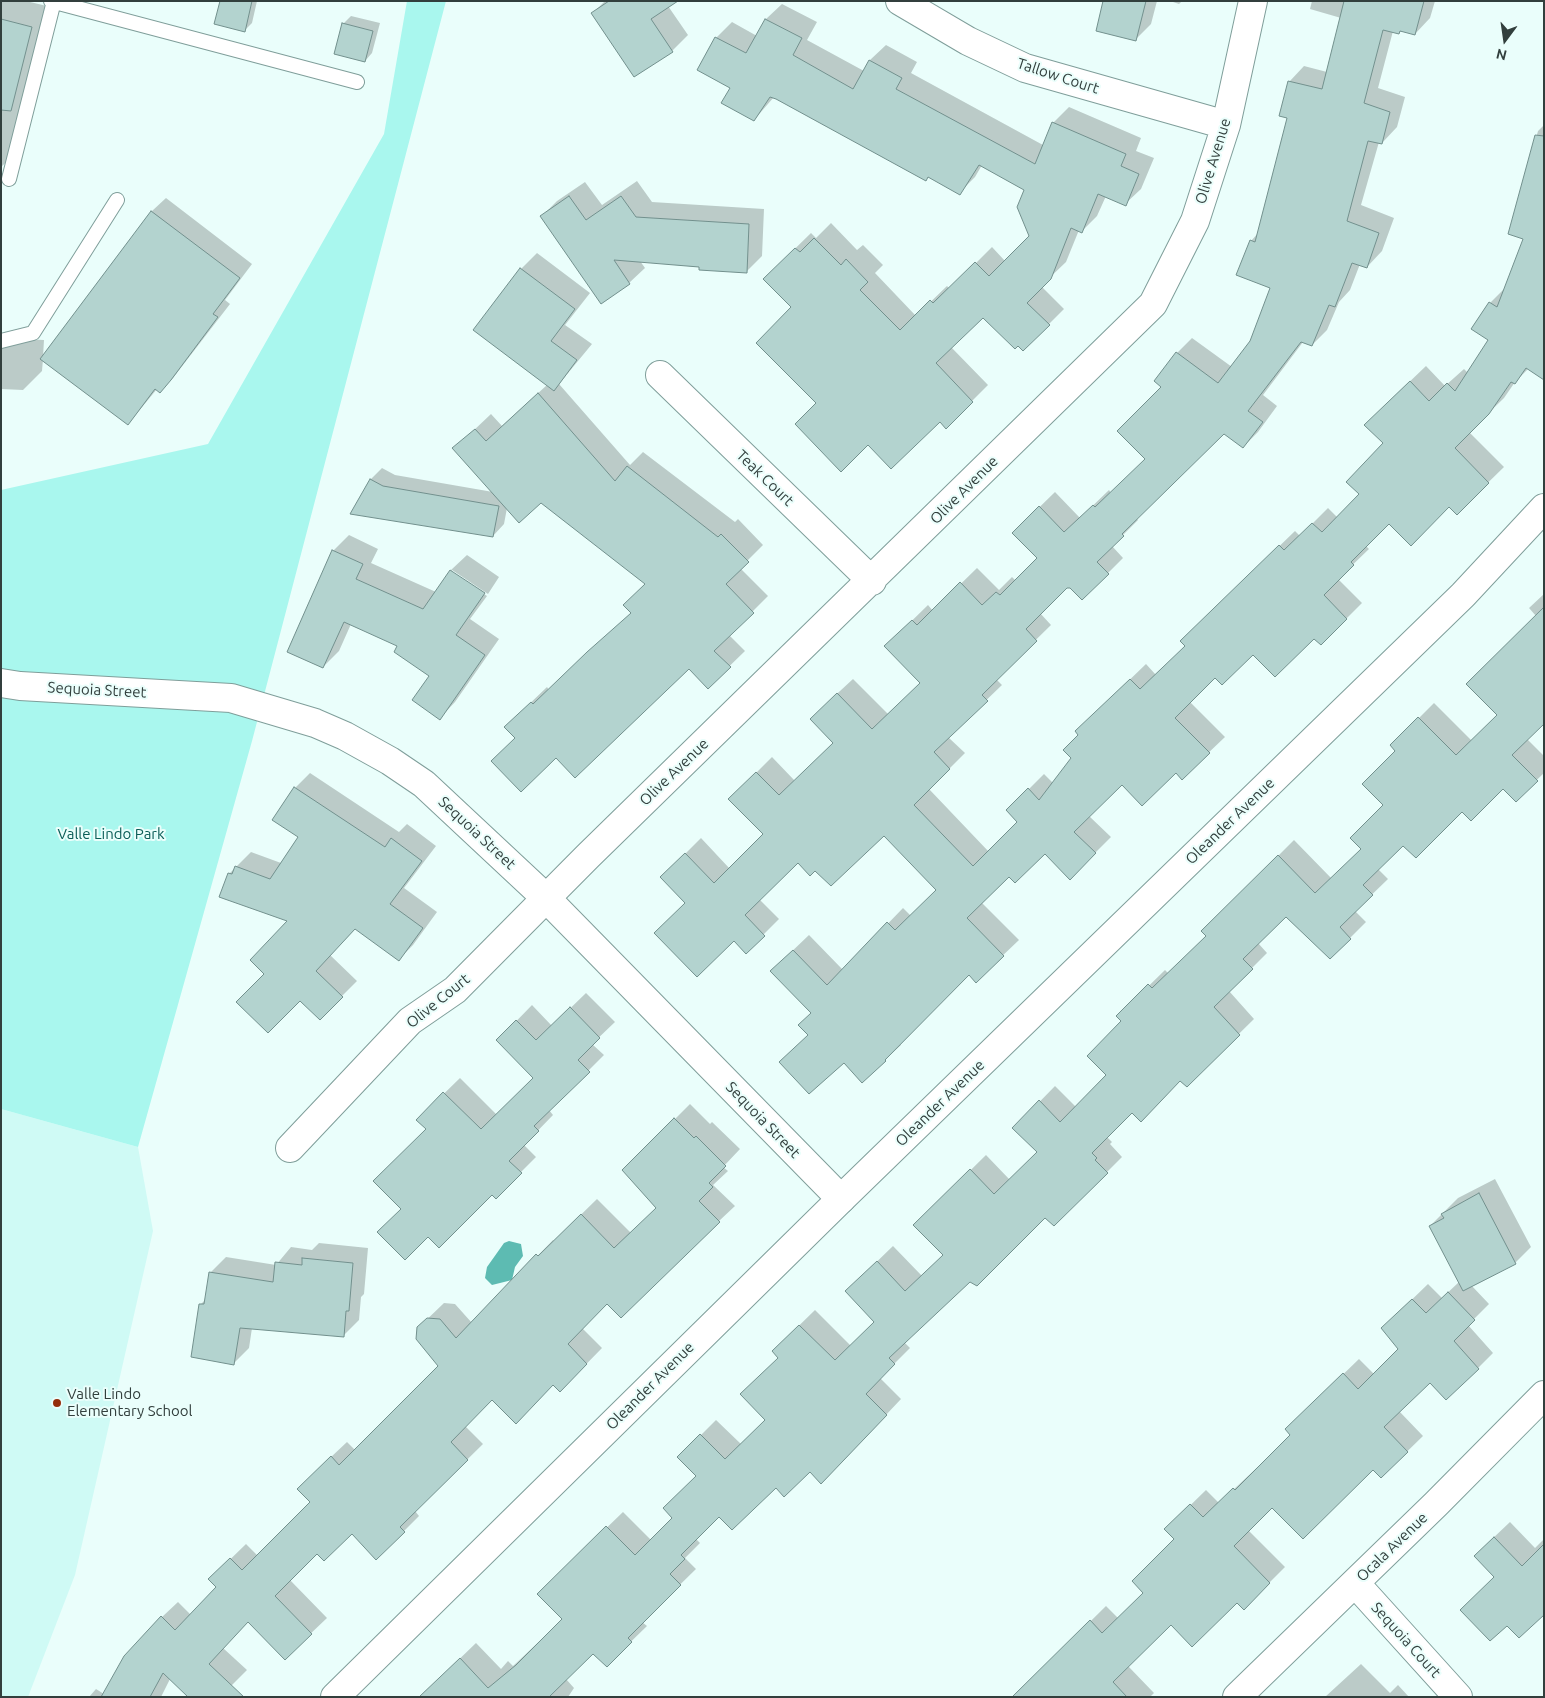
<!DOCTYPE html>
<html>
<head>
<meta charset="utf-8">
<style>
	body { margin:0 }
	#map { position:relative; width:1545px; height:1698px; overflow:hidden; background:#eafefb; font-family:Ubuntu,sans-serif }
	canvas { display:block }
	.frame { position:absolute; inset:0; border:2px solid #323f3d; pointer-events:none }
	.north { position:absolute; left:1480px; top:15px; width:50px; height:50px; -webkit-text-stroke:4px #eafefb; paint-order:stroke; rotate:194deg; font-size:14px; font-weight:700; line-height:20px; text-align:center; color:#323f3d }
	.north::after { content:''; display:block; margin:auto; width:18px; height:22px; background:#323f3d; clip-path:polygon(50% 0,100% 100%,50% 72%,0 100%) }
</style>
</head>
<body>
<div id="map">
<canvas width="1545" height="1698"></canvas>
<div class="frame"></div>
<div class="north">N</div>
</div>
<script>
const ctx = document.querySelector('canvas').getContext('2d');
ctx.lineJoin = 'round';
function fillPath(path, color) {
  ctx.fillStyle = color;
  ctx.fill(path, 'evenodd');
}
function toPath(rows) {
  const path = new Path2D();
  for (const r of rows) {
    path.moveTo(r[0], r[1]);
    for (let i = 2; i < r.length; i += 2) path.lineTo(r[i], r[i + 1]);
  }
  return path;
}
function trace(path, color, width, dash) {
  ctx.strokeStyle = color;
  ctx.lineWidth = width;
  ctx.lineCap = dash ? 'butt' : 'round';
  ctx.setLineDash(dash || []);
  ctx.stroke(path);
}
function drawText(font, color, halo, rows, align = 'center') {
  ctx.font = font + ' Ubuntu,sans-serif';
  ctx.lineWidth = 4;
  ctx.setLineDash([]);
  ctx.textBaseline = 'middle';
  ctx.strokeStyle = halo;
  ctx.fillStyle = color;
  for (const [text, x, y, turn = 0] of rows) {
    ctx.save();
    ctx.translate(x, y);
    ctx.rotate((+turn || 0) * Math.PI / 180);
    ctx.textAlign = isNaN(turn) ? turn : align;
    if (halo) ctx.strokeText(text, 0, 0);
    ctx.fillText(text, 0, 0);
    ctx.restore();
  }
}
const built = toPath([
	[1,1109,138,1147,153,1231,75,1575,28,1697,1,1697]
]);
const green = toPath([
	[407,1,446,1,252,741,138,1147,1,1109,1,490,208,444,384,134]
]);
const water = toPath([
	[509,1241,521,1244,523,1256,515,1267,512,1280,492,1285,485,1278,487,1267,504,1243]
]);
const shadow = toPath([
	[1,1,26,1,51,7,14,155,1,167],
	[221,1,257,1,252,23,244,31],
	[605,1,675,1,668,6,688,35,672,51,634,75,593,13],
	[1105,1,1157,1,1151,24,1136,39],
	[1170,1,1182,1,1179,4],
	[1312,1,1435,1,1430,18,1415,34,1402,30,1399,33,1393,31,1378,88,1405,97,1397,127,1382,143,1379,142,1361,205,1394,218,1382,251,1367,267,1360,264,1350,290,1339,302,1327,330,1312,345,1303,342,1263,395,1277,406,1258,432,1243,447,1224,432,1136,518,1138,520,1112,546,1123,558,1108,573,1066,587,1040,613,1051,625,996,679,1002,685,948,737,965,753,929,789,989,852,1019,822,1008,810,1044,774,1053,783,1072,758,1080,735,1092,716,1146,664,1156,675,1186,646,1197,626,1295,531,1300,536,1328,508,1338,518,1360,494,1385,443,1381,409,1426,366,1445,386,1464,369,1468,373,1490,340,1490,303,1506,287,1525,238,1509,233,1538,131,1544,125,1544,378,1529,368,1515,382,1504,398,1469,432,1504,467,1457,513,1449,505,1389,522,1366,546,1369,549,1338,579,1362,603,1321,644,1314,637,1253,653,1215,676,1190,702,1225,737,1182,778,1176,772,1122,784,1089,816,1111,837,1070,878,1045,852,1010,876,982,903,1019,940,976,981,969,973,899,1044,901,1045,862,1081,844,1061,809,1035,812,1012,787,956,809,935,843,970,903,908,911,916,937,890,884,834,815,870,798,862,759,899,779,919,746,952,734,939,687,903,662,877,701,838,730,869,764,834,730,799,772,757,795,781,835,742,827,703,853,679,888,714,921,683,886,646,928,605,933,611,977,568,999,590,1012,577,1016,581,1039,558,1013,533,1055,492,1080,518,1109,490,1111,493,1146,459,1163,387,1177,353,1192,338,1232,367,1251,341,1272,287,1251,241,1259,232,1289,117,1289,82,1304,66,1327,72,1341,18,1310,9],
	[782,4,817,22,807,40,864,71,870,60,886,45,917,62,911,73,1043,145,1053,123,1069,107,1141,138,1136,151,1154,158,1141,189,1125,204,1106,196,1097,216,1082,231,1079,230,1066,262,1041,286,1064,309,1023,350,983,316,951,347,988,385,946,427,940,421,868,443,818,403,793,307,764,279,811,233,816,238,831,223,857,250,863,245,883,265,875,273,916,316,947,286,950,289,992,247,1005,261,1031,236,1026,189,982,165,975,177,959,193,929,176,926,180,774,97,754,120,731,87,716,38,732,22,757,36,766,19],
	[351,16,380,23,372,53,365,61,343,24],
	[637,181,652,202,764,209,762,256,746,272,640,261,645,268,629,283,542,216,557,201,585,182,602,205],
	[166,198,252,264,225,300,230,304,173,378,160,391,157,389,128,424,43,359,42,371,23,390,1,389,1,338,44,340,43,357,152,211],
	[537,253,590,293,565,325,592,344,559,384,630,465,643,452,735,522,738,519,763,545,740,568,768,596,729,635,745,651,708,687,689,667,556,756,517,738,521,712,547,687,549,690,632,612,646,583,541,502,507,508,504,524,493,536,352,513,371,479,382,468,395,475,493,492,454,449,491,414,502,426,547,385,474,330,521,269],
	[349,535,378,549,371,563,436,592,451,570,467,555,499,577,488,594,452,570,452,573,487,596,470,619,499,639,455,702,440,718,431,676,399,645,351,624,339,651,323,667,333,551],
	[1544,594,1544,722,1527,739,1544,756,1544,773,1516,800,1503,787,1403,844,1378,869,1388,879,1355,911,1366,922,1330,958,1285,916,1258,943,1267,953,1229,991,1254,1019,1187,1085,1181,1079,1132,1111,1106,1136,1112,1142,1110,1144,1122,1157,1054,1225,1045,1216,970,1280,904,1342,910,1348,880,1378,901,1399,837,1467,810,1470,776,1486,719,1515,696,1539,700,1543,685,1558,696,1569,642,1622,647,1626,607,1665,593,1652,566,1679,574,1688,568,1697,443,1697,448,1670,476,1643,501,1669,508,1661,513,1666,563,1619,538,1594,623,1512,651,1540,674,1518,697,1476,679,1457,716,1420,741,1444,767,1419,780,1358,773,1351,815,1310,851,1346,875,1321,862,1276,893,1246,922,1276,945,1255,915,1225,986,1155,1010,1180,1038,1152,1014,1128,1055,1086,1076,1107,1108,1075,1122,1021,1118,1016,1165,970,1168,973,1207,936,1203,931,1294,840,1332,879,1362,849,1385,805,1397,751,1392,745,1434,703,1472,741,1498,715,1536,616,1529,608],
	[310,773,399,832,407,824,436,846,404,888,437,912,413,945,398,960,356,928,330,955,357,981,320,1018,300,999,266,974,289,921,229,874,251,852,281,863,300,837,295,788],
	[586,993,615,1022,592,1044,604,1055,549,1110,553,1115,524,1145,536,1157,496,1197,492,1194,402,1209,427,1129,417,1120,460,1078,497,1115,535,1077,498,1040,532,1005,552,1026],
	[690,1104,710,1124,712,1122,740,1149,723,1167,728,1171,713,1185,735,1206,719,1221,607,1302,582,1328,602,1348,560,1391,553,1384,492,1399,465,1426,483,1444,415,1511,419,1516,404,1531,352,1532,317,1553,290,1580,327,1618,285,1658,248,1621,223,1648,247,1670,220,1697,170,1679,161,1697,89,1697,96,1689,104,1694,162,1617,178,1602,191,1615,218,1587,210,1579,246,1544,258,1556,312,1502,314,1473,347,1442,355,1450,440,1366,419,1327,444,1303,455,1304,472,1323,553,1240,554,1241,597,1199,631,1233,658,1207,624,1170],
	[1495,1179,1531,1247,1515,1263,1471,1285,1489,1304,1468,1325,1493,1353,1478,1368,1430,1381,1399,1411,1423,1436,1381,1477,1373,1469,1272,1506,1248,1530,1285,1567,1244,1608,1237,1601,1171,1623,1128,1666,1154,1693,1150,1697,1014,1697,1106,1606,1119,1619,1145,1593,1176,1539,1166,1529,1206,1490,1219,1503,1292,1435,1302,1414,1359,1359,1374,1374,1400,1349,1398,1313,1428,1284,1442,1298,1459,1282,1430,1226,1458,1198],
	[319,1243,368,1248,364,1294,361,1297,359,1320,343,1336,252,1328,249,1348,234,1363,201,1304,206,1299,210,1273,226,1257,276,1265,291,1247,312,1250],
	[1510,1522,1535,1548,1544,1539,1544,1613,1496,1577,1491,1540],
	[1361,1664,1390,1693,1398,1685,1409,1697,1325,1697]
]);
const building = toPath([
	[220,1,252,1,245,32,214,24,220,1],
	[609,1,678,1,651,19,673,52,634,77,591,13,609,1],
	[1103,1,1146,1,1136,41,1096,31,1103,1],
	[1344,1,1424,1,1415,35,1400,31,1399,34,1383,30,1364,103,1390,112,1382,144,1368,141,1347,221,1379,233,1367,268,1352,263,1335,307,1329,305,1312,346,1301,342,1248,411,1263,422,1243,448,1224,434,1122,534,1124,536,1097,562,1109,574,1082,600,1070,588,1067,588,1026,629,1037,641,982,695,988,701,934,752,950,769,914,805,973,866,1017,822,1006,810,1028,788,1039,800,1071,758,1063,750,1078,735,1075,731,1130,679,1140,689,1185,646,1180,641,1279,545,1284,550,1312,523,1322,532,1359,494,1346,482,1383,443,1364,425,1410,381,1429,401,1447,383,1455,391,1488,340,1471,329,1489,302,1497,307,1523,239,1508,234,1535,135,1544,136,1544,380,1526,368,1515,384,1511,382,1489,414,1455,448,1489,483,1457,515,1449,507,1411,546,1389,524,1351,562,1354,565,1324,595,1347,619,1321,645,1314,639,1275,677,1253,655,1222,685,1215,678,1175,718,1210,753,1182,780,1176,773,1142,806,1122,785,1074,832,1096,853,1070,880,1045,854,1015,883,1009,877,967,918,1004,956,976,983,969,975,885,1060,886,1061,862,1083,844,1063,809,1094,779,1062,808,1035,798,1025,811,1013,770,971,793,950,827,985,887,922,895,930,936,890,884,836,831,886,815,871,810,876,798,863,745,915,765,936,746,954,734,941,697,977,654,933,685,903,660,877,685,853,714,883,763,834,728,799,756,772,779,795,833,743,810,719,837,693,872,729,920,683,884,646,912,620,917,625,960,582,982,605,996,592,1000,595,1037,558,1012,533,1039,506,1064,532,1093,505,1095,507,1145,459,1117,431,1161,387,1154,381,1176,352,1218,383,1250,341,1270,288,1236,275,1250,240,1255,242,1287,118,1279,116,1288,81,1322,89,1344,1],
	[1,19,32,27,11,111,1,110,1,19],
	[765,19,802,38,793,55,853,89,869,60,902,78,896,89,1035,164,1052,122,1126,154,1121,166,1139,174,1126,206,1098,194,1082,233,1071,228,1051,279,1027,303,1050,325,1023,351,1018,346,1015,349,983,318,936,363,973,402,946,429,940,422,891,469,868,445,841,472,795,424,816,403,756,343,791,307,763,279,795,248,800,252,814,238,841,265,846,259,868,282,860,290,900,330,930,300,933,303,975,262,989,276,1029,236,1017,207,1024,190,979,165,960,195,928,177,926,181,776,99,770,97,754,121,721,103,730,88,697,70,715,37,746,53,765,19],
	[342,23,373,31,365,62,334,54,342,23],
	[569,196,586,220,621,196,636,217,749,224,747,273,699,270,699,267,614,260,630,284,601,304,540,216,569,196],
	[151,211,240,278,213,314,218,317,171,380,160,393,155,389,128,425,40,359,151,211],
	[520,268,575,309,551,341,577,360,554,391,473,330,520,268],
	[538,393,615,481,627,466,718,537,721,534,749,562,726,584,754,613,714,651,731,667,708,689,689,669,575,778,556,758,521,792,491,761,515,738,504,727,531,702,533,704,587,652,631,613,623,605,645,584,541,503,519,523,452,448,475,429,486,441,538,393],
	[370,479,383,486,499,506,493,537,350,514,370,479],
	[332,550,363,564,356,579,423,609,450,570,485,593,456,635,485,655,440,720,412,700,429,676,394,652,397,646,344,622,323,668,287,652,332,550],
	[1544,607,1544,724,1512,755,1538,781,1516,802,1503,789,1471,821,1462,812,1416,858,1403,846,1363,885,1373,895,1340,927,1351,939,1330,959,1286,917,1243,959,1253,969,1214,1007,1240,1035,1187,1087,1180,1081,1141,1122,1132,1113,1092,1153,1097,1158,1095,1160,1108,1173,1054,1226,1045,1218,977,1286,970,1282,889,1358,895,1364,866,1394,887,1415,821,1484,810,1472,784,1497,776,1488,732,1530,719,1517,681,1555,685,1559,670,1574,681,1585,628,1638,632,1642,607,1667,593,1654,549,1697,419,1697,460,1658,488,1688,516,1665,562,1619,537,1594,606,1526,635,1555,672,1518,663,1508,696,1476,677,1457,700,1434,725,1459,765,1420,740,1394,778,1358,772,1351,799,1325,835,1360,874,1322,845,1291,877,1261,905,1291,943,1255,913,1225,970,1169,994,1194,1037,1152,1012,1128,1039,1100,1060,1122,1106,1075,1087,1056,1121,1021,1116,1016,1148,984,1152,988,1206,936,1201,931,1278,855,1315,893,1361,849,1350,838,1383,805,1362,784,1395,751,1390,745,1418,717,1456,755,1497,715,1466,684,1544,607],
	[294,787,385,847,391,838,422,861,390,904,423,928,399,961,355,929,316,971,343,997,320,1020,300,1001,268,1033,236,1002,264,974,250,960,287,921,219,897,228,873,232,874,235,866,270,879,298,837,272,820,294,787],
	[570,1007,600,1038,578,1060,590,1072,534,1126,539,1131,509,1161,522,1173,496,1199,492,1195,439,1248,428,1237,405,1260,377,1232,401,1209,373,1181,426,1129,416,1120,443,1092,481,1129,533,1078,496,1040,516,1020,536,1040,570,1007],
	[674,1118,694,1138,696,1136,726,1166,709,1183,713,1187,699,1201,720,1222,621,1318,607,1304,568,1344,587,1364,560,1392,553,1385,516,1424,492,1400,451,1442,468,1460,400,1527,405,1532,376,1560,352,1534,324,1561,317,1554,275,1596,312,1634,285,1660,248,1622,209,1664,244,1697,188,1697,163,1673,150,1697,101,1697,124,1656,161,1616,175,1630,216,1587,208,1579,230,1558,242,1570,310,1502,297,1489,331,1456,339,1465,438,1366,416,1339,417,1327,427,1318,440,1319,456,1338,536,1254,538,1256,581,1214,614,1248,656,1208,622,1170,674,1118],
	[1479,1193,1516,1264,1463,1291,1429,1226,1444,1218,1441,1214,1479,1193],
	[302,1258,353,1263,349,1311,346,1311,344,1337,240,1328,234,1365,191,1357,199,1304,204,1304,209,1272,273,1282,275,1262,302,1265,302,1258],
	[1448,1292,1475,1320,1454,1341,1479,1369,1446,1400,1430,1383,1384,1427,1408,1452,1381,1478,1373,1470,1303,1539,1272,1508,1234,1546,1270,1583,1244,1610,1237,1603,1192,1647,1171,1625,1113,1682,1127,1697,1012,1697,1090,1620,1102,1633,1143,1593,1132,1581,1174,1539,1164,1529,1190,1504,1203,1517,1233,1488,1235,1490,1290,1435,1285,1429,1343,1373,1358,1389,1398,1349,1381,1328,1412,1299,1426,1313,1448,1292],
	[1494,1537,1522,1566,1544,1544,1544,1615,1519,1638,1507,1626,1490,1641,1460,1610,1494,1577,1474,1556,1494,1537]
]);
const service = toPath([
	[51,1,357,82],
	[9,179,54,1],
	[1,341,33,333,117,200]
]);
const minor = toPath([
	[900,1,968,41,1025,68,1226,125],
	[660,375,872,581],
	[1,683,20,686,231,698,315,723,345,736,390,761,424,784,546,898,841,1199],
	[290,1148,410,1021,455,990,588,856,1153,304,1195,221,1226,125,1253,1],
	[1355,1583,1458,1697],
	[1237,1697,1436,1504,1544,1395]
]);
const tertiary = toPath([
	[335,1697,841,1199,1463,595,1544,508]
]);
const markers = [
	[57,1403,5,"#942d0a"]
];
const streetNames = [
	["Tallow Court",1058,76,18],
	["Olive Avenue",1213,161,-73],
	["Teak Court",765,478,44],
	["Olive Avenue",964,490,-45],
	["Sequoia Street",97,690,3],
	["Olive Avenue",674,772,-44],
	["Oleander Avenue",1230,821,-44],
	["Sequoia Street",477,833,43],
	["Olive Court",438,1001,-39],
	["Oleander Avenue",940,1103,-44],
	["Sequoia Street",763,1120,46],
	["Oleander Avenue",650,1386,-45],
	["Ocala Avenue",1392,1547,-44],
	["Sequoia Court",1406,1640,48]
];
const parkNames = [
	["Valle Lindo Park",111,834]
];
const poiNames = [
	["Valle Lindo",67,1394],
	["Elementary School",67,1411]
];
fillPath(built, '#cffaf5');
fillPath(green, '#a9f7ee');
fillPath(water, '#5dbbb2');
fillPath(shadow, '#0003');
fillPath(building, '#b3d3cf');
trace(building, '#72908d', 1);
trace(service, '#7f9e9a', 16);
trace(minor, '#7f9e9a', 30);
trace(tertiary, '#7f9e9a', 30);
trace(service, '#fff', 14);
trace(minor, '#fff', 28);
trace(tertiary, '#fff', 28);
for (const [x, y, r, color] of markers) {
  const dot = new Path2D();
  dot.arc(x, y, r, 0, 2 * Math.PI);
  ctx.fillStyle = color;
  ctx.fill(dot);
  trace(dot, '#eafefb', 2);
}
drawText('15px', '#323f3d', '#eafefb', streetNames);
drawText('15px', '#0a5d57', '#eafefb', parkNames);
drawText('15px', '#323f3d', '#eafefb', poiNames, 'left');
</script>
</body>
</html>
